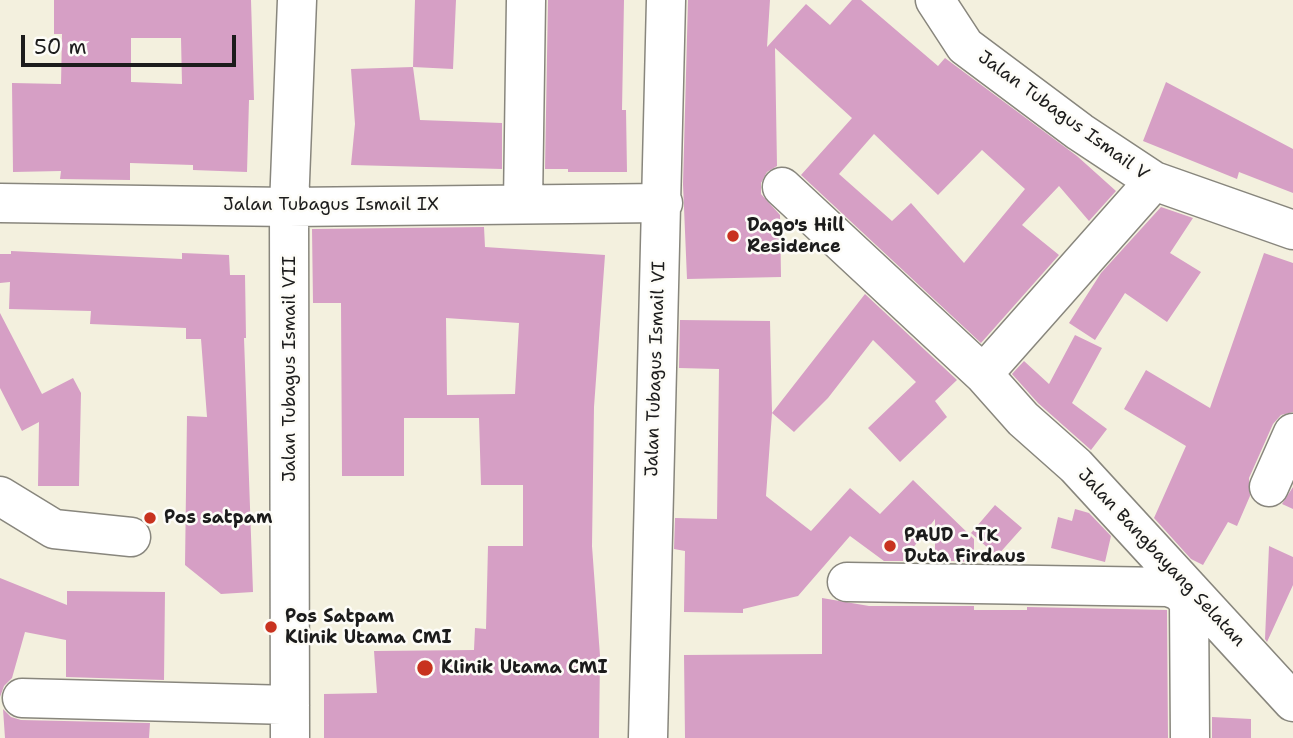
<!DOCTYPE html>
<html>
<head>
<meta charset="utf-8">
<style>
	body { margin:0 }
	#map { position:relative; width:1293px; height:738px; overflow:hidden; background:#f3f0de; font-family:"Shantell Sans",sans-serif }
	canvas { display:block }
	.scale { position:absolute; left:21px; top:35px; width:215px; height:32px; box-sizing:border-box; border:4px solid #1c1c1c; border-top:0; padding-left:9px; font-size:21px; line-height:24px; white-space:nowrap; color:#1c1c1c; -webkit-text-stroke:5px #fdfcf7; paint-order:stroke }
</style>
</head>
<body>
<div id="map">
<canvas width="1293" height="738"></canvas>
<div class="scale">50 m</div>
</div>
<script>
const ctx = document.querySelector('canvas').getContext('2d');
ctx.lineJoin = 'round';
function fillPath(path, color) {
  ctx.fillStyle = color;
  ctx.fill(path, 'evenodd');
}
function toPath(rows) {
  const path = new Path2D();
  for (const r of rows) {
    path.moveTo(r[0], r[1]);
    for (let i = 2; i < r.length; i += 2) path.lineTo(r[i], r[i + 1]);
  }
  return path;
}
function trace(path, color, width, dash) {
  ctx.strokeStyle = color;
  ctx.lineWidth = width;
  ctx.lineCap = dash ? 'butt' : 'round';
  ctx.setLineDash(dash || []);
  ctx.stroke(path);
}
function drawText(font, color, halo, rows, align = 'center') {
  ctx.font = font + ' "Shantell Sans",sans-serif';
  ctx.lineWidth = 5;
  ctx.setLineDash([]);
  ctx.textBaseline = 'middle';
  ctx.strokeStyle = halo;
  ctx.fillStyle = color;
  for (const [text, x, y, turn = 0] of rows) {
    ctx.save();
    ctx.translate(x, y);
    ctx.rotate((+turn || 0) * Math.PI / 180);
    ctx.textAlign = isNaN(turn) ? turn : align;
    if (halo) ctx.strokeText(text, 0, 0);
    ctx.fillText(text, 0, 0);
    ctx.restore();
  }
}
const building = toPath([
	[54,0,251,0,254,100,249,100,247,172,193,170,193,165,130,163,130,180,60,179,61,171,13,172,12,83,61,84,62,34,54,34],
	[131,38,181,38,182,84,131,82],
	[415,0,456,0,453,69,413,67],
	[548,0,624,0,622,110,626,110,627,172,568,172,568,169,545,169],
	[688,0,770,0,767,47,806,4,830,25,852,0,861,0,938,66,945,58,1077,156,1116,191,1089,221,1059,186,1022,225,1059,255,981,343,801,175,852,118,775,48,777,166,767,172,761,183,761,194,780,215,781,277,687,279,683,184],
	[874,134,938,195,982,150,1025,189,964,263,911,203,892,221,839,174],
	[413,67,420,120,502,123,502,169,351,165,355,124,351,69],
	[1166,82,1293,149,1293,193,1239,172,1237,179,1143,141],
	[1161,207,1193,218,1170,253,1201,272,1167,322,1125,293,1095,340,1069,323,1101,273],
	[484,227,485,247,605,255,594,407,592,546,600,656,599,738,324,738,324,694,377,693,374,651,474,650,475,628,486,629,488,546,523,546,523,485,481,485,479,418,404,418,404,476,342,476,341,303,313,303,312,229],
	[446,318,519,323,515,394,447,395],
	[11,251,182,259,182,253,229,255,230,275,245,275,246,338,244,338,253,592,221,594,185,565,187,416,207,417,201,339,186,339,186,328,90,324,91,311,9,309,10,282,0,283,0,254,11,254],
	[1264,253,1293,263,1293,412,1281,415,1273,424,1249,478,1250,496,1237,526,1228,522,1203,565,1191,559,1154,518,1186,446,1124,409,1146,370,1210,408],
	[865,294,957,380,935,401,947,417,900,462,868,428,916,382,873,340,828,398,794,432,772,413],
	[0,313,42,394,73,378,81,393,79,486,38,486,39,422,22,431,0,388],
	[680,320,770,321,772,413,766,496,811,531,850,488,880,514,913,480,974,539,974,557,969,562,935,560,935,519,903,561,884,561,850,536,798,596,743,609,743,613,684,612,685,551,674,549,675,518,717,519,719,369,679,368],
	[1075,335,1102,348,1072,403,1107,429,1091,450,1038,403,1012,374,1024,361,1049,384],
	[1293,487,1293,509,1282,504],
	[995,505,1022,528,997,556,971,533],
	[1075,509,1089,513,1111,536,1105,562,1051,548,1058,517,1072,521],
	[1269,546,1293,557,1293,585,1267,642,1265,639],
	[0,578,67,605,67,591,165,592,164,680,66,677,66,640,25,632,12,678,4,686,0,697],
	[822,598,869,606,974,606,974,610,1027,610,1027,607,1167,610,1168,738,685,738,684,655,822,654],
	[3,709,11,717,21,720,150,723,149,738,5,738],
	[1212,717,1251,719,1251,738,1212,738]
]);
const minor = toPath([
	[935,0,965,46,1080,132,1154,181,1293,230],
	[782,187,983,374,1023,419,1076,466,1293,702],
	[0,203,289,207,663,203],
	[523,203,526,0],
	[983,374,1154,181],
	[1269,487,1293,433],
	[0,496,54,529,131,537],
	[847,582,1168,587,1179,591,1189,601],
	[22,698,290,705],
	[290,738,289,207,297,0],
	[648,738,666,0],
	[1190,738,1189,601,1196,597]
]);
const markers = [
	[733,236,7,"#c8321e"],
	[150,518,7,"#c8321e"],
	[890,546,7,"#c8321e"],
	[271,627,7,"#c8321e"],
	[425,668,9,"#c8321e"]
];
const streetNames = [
	["Jalan Tubagus Ismail V",1063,116,36],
	["Jalan Tubagus Ismail IX",331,205],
	["Jalan Tubagus Ismail VII",290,369,-90],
	["Jalan Tubagus Ismail VI",656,369,-88],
	["Jalan Bangbayang Selatan",1161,558,47]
];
const poiNames = [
	["Dago's Hill",747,226],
	["Residence",747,247],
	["Pos satpam",164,518],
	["PAUD - TK",904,536],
	["Duta Firdaus",904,557],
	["Pos Satpam",285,617],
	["Klinik Utama CMI",285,638],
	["Klinik Utama CMI",441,668]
];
fillPath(building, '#d69fc5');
trace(minor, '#88867d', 41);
trace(minor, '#fff', 38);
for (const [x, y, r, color] of markers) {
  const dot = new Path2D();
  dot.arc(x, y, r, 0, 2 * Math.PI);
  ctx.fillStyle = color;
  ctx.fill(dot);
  trace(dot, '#fdfcf7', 2.5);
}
drawText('18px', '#1c1c1c', '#fdfcf7', streetNames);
drawText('bold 18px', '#1c1c1c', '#fdfcf7', poiNames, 'left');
</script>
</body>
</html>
